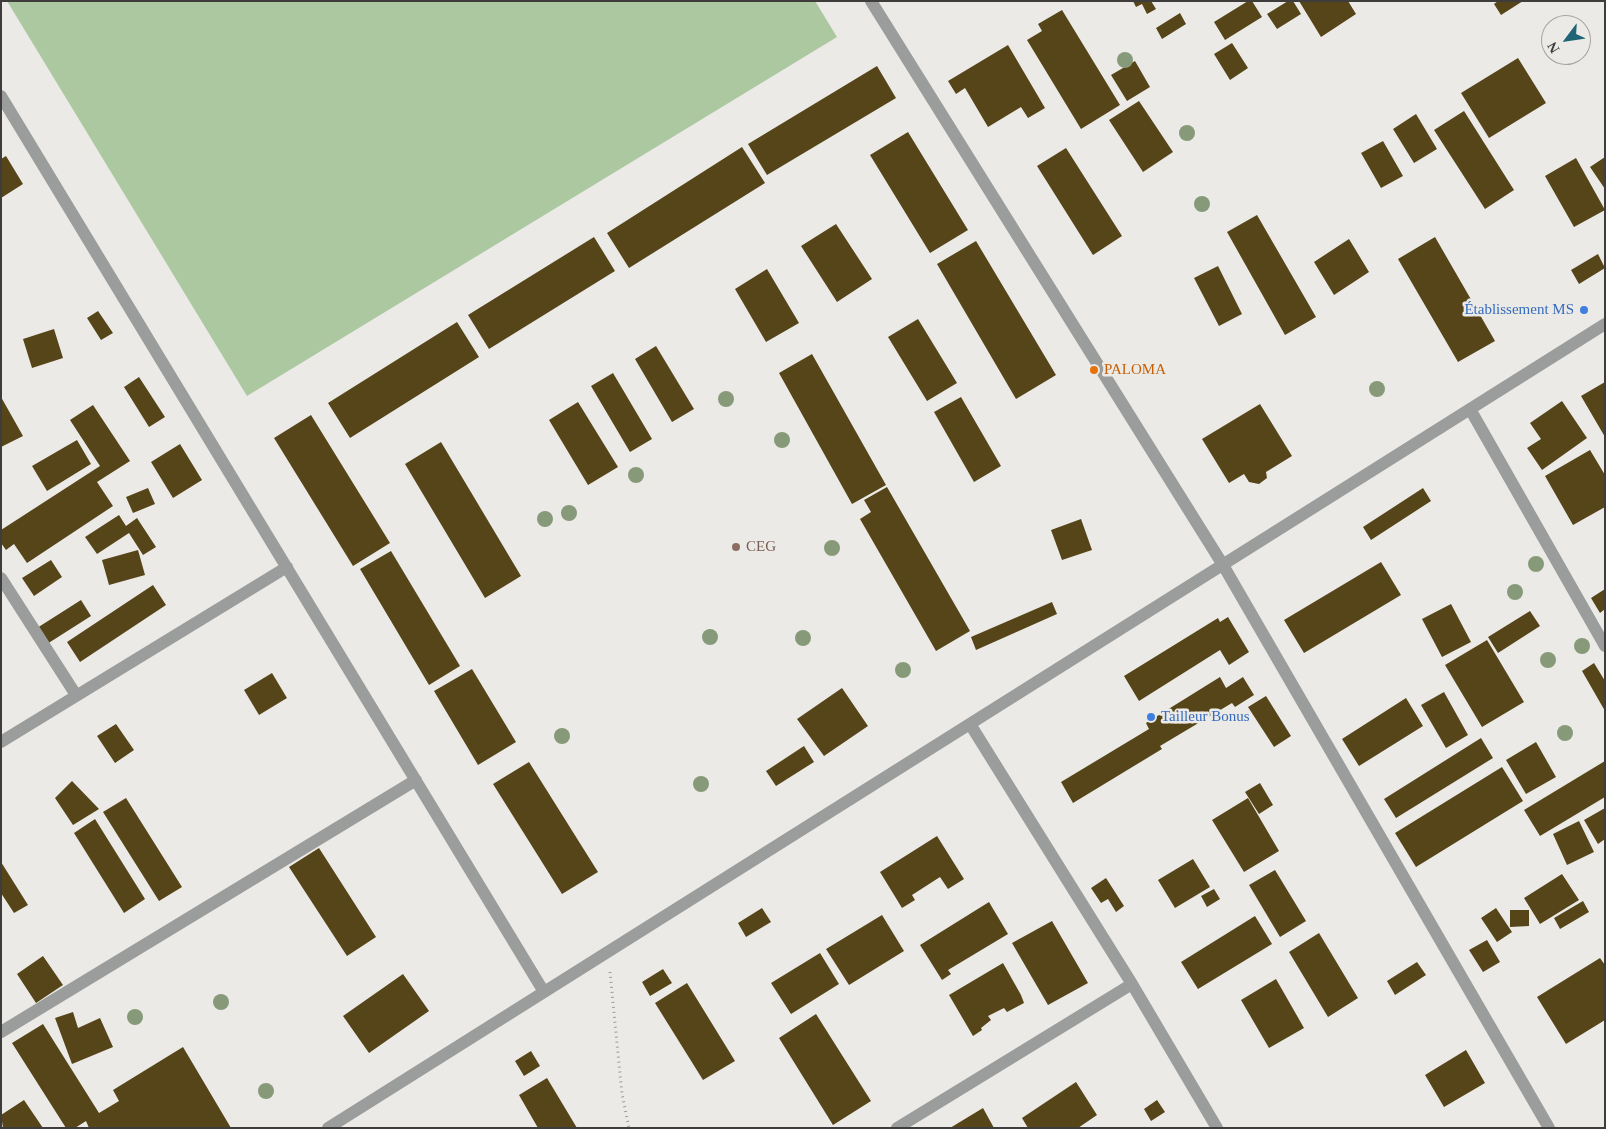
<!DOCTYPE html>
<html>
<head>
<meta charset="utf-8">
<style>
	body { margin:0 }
	#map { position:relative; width:1606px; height:1129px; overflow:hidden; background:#eceae6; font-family:"Times New Roman",serif }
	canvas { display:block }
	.frame { position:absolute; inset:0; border:2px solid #3e3d3b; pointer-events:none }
	.north { position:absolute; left:1541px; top:15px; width:50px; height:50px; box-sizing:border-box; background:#eceae6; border:1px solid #a6a5a2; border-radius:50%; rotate:239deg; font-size:14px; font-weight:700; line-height:20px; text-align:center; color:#3e3d3b }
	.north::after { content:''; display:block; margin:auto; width:18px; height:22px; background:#206576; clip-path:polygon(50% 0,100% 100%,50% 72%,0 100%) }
</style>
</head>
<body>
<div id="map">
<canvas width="1606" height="1129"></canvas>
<div class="frame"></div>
<div class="north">N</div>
</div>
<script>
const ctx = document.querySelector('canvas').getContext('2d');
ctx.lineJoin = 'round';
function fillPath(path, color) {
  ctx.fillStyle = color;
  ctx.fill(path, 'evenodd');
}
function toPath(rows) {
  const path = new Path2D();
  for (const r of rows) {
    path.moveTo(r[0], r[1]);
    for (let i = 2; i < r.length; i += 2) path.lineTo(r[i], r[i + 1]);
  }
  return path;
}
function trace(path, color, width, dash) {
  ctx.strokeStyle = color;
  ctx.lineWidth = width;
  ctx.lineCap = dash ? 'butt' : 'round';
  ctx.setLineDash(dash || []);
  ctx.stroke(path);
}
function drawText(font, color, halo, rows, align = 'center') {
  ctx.font = font + ' "Times New Roman",serif';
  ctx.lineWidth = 5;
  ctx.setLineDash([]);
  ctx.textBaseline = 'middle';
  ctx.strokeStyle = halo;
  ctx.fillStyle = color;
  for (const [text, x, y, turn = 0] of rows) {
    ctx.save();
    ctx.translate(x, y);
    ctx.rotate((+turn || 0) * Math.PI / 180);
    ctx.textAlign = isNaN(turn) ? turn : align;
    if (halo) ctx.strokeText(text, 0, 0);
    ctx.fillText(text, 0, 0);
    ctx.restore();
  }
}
const green = toPath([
	[7,1,815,1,837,37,247,396]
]);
const building = toPath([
	[1133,1,1151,1,1156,9,1147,14,1142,4,1136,7],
	[1248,1,1252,1,1262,17,1225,40,1214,22],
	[1288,1,1293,1,1301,14,1277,29,1267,14],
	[1299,1,1348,1,1356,14,1321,37],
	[1498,1,1523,1,1501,15,1494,4],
	[1062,10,1120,105,1081,129,1027,40,1042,31,1038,24],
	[1180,13,1186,24,1162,39,1156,28],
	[1232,43,1248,68,1230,80,1214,54],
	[1008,45,1045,108,1028,118,1021,107,988,127,965,88,956,94,948,81],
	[1518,58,1546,103,1489,138,1461,93],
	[1135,61,1150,87,1127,101,1111,75],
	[877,66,896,98,767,175,748,144],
	[1139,101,1173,152,1143,172,1109,120],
	[1464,111,1514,190,1485,209,1434,130],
	[1416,114,1437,149,1414,163,1393,129],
	[908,132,968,230,930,253,870,155],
	[1383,141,1403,176,1381,188,1361,153],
	[742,147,765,183,629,268,607,233],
	[1066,148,1122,236,1093,255,1037,166],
	[6,156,23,184,1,198,1,159],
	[1605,157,1605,189,1590,167],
	[1576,158,1605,210,1574,227,1545,176],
	[1257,215,1316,317,1285,335,1227,232],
	[836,224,872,279,837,302,801,246],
	[594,237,615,271,489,349,468,315],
	[1435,237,1495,341,1458,362,1398,259],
	[1349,239,1369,272,1334,295,1314,262],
	[976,241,1056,375,1016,399,937,264],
	[1598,254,1605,268,1579,284,1571,270],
	[1218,266,1242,314,1219,326,1194,278],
	[767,269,799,323,766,342,735,289],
	[98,311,113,333,101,340,87,318],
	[918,319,957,383,927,401,888,337],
	[457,322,479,357,350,438,328,403],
	[54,329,63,358,32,368,23,339],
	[656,346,694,409,672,422,635,359],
	[812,354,886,485,852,504,779,373],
	[613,373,652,439,630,452,591,386],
	[139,377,165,417,149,427,124,387],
	[1605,382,1605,437,1581,396],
	[1,397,23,436,1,447],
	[961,397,1001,466,974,482,934,412],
	[1562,401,1587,438,1542,470,1527,448,1541,439,1530,423],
	[578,402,618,467,588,485,549,420],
	[1260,404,1292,456,1266,472,1267,478,1259,484,1249,482,1244,474,1229,483,1202,439],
	[93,405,130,461,97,482,113,506,27,563,14,544,6,550,1,543,1,530,100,466,70,420],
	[311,415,390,543,353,566,274,438],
	[77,440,91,464,47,491,32,466],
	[441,442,521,576,485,598,405,464],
	[180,444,202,480,173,498,151,462],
	[1590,450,1605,475,1605,507,1573,525,1545,476],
	[887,487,970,631,936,651,860,519,871,512,864,500],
	[148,488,155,504,133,513,126,497],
	[1423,488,1431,501,1371,540,1363,527],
	[119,515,126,526,137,518,156,547,143,555,129,533,97,554,85,537],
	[1081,519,1092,550,1062,560,1051,530],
	[138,550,145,575,109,585,102,560],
	[391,551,460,666,429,685,360,569],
	[51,560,62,577,34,596,22,578],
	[1381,562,1401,595,1304,653,1284,620],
	[153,585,166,605,80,662,67,642],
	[1605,589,1605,609,1600,613,1591,598],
	[81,600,91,616,47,644,37,628],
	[1052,602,1057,614,976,650,971,637],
	[1451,604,1471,642,1442,657,1422,619],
	[1530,611,1540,626,1498,653,1488,637],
	[1228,617,1249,652,1229,665,1220,650,1139,701,1124,676,1218,618,1220,622],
	[1487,640,1524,702,1482,727,1445,665],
	[1594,663,1605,681,1605,711,1582,671],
	[472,669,516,742,478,765,434,691],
	[272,673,287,698,259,715,244,690],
	[1220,677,1226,688,1243,677,1254,695,1235,707,1232,703,1160,746,1162,749,1073,803,1061,782,1149,729,1146,723],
	[842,688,868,726,824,756,797,719],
	[1444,692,1468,735,1446,748,1421,705],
	[1266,696,1291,736,1274,747,1248,707],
	[1406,698,1423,726,1359,766,1342,739],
	[116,724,134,750,115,763,97,736],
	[1481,738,1493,758,1396,818,1384,799],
	[1536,742,1556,777,1526,794,1506,760],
	[804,746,814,762,776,786,766,771],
	[1605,761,1605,797,1540,836,1524,810],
	[529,762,598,872,562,894,493,784],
	[1502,767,1523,801,1416,867,1395,833],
	[72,781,99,809,73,825,55,798],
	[1260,783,1273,805,1259,814,1245,792],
	[126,798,182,887,159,901,103,812],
	[1248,798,1279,851,1244,872,1212,820],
	[1605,808,1605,839,1598,844,1584,820],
	[95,819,145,899,124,913,74,833],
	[1579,821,1594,852,1567,865,1553,834],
	[937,836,964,879,948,889,940,877,912,895,915,900,902,908,880,872],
	[319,848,376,937,347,956,289,867],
	[1193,859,1210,887,1175,908,1158,880],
	[1,862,28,905,14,913,1,893],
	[1275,870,1306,921,1280,937,1249,885],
	[1562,874,1579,900,1540,924,1524,898],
	[1106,878,1124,906,1116,912,1108,899,1101,903,1091,888],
	[1214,889,1220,899,1207,907,1201,896],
	[1583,901,1589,912,1560,929,1554,918],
	[989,902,1008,934,948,970,951,974,942,980,920,945],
	[762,908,771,922,746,937,738,923],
	[1496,908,1512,932,1497,942,1481,918],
	[1510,910,1529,910,1529,926,1510,927],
	[882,915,904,951,849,985,826,949],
	[1255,916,1272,944,1198,989,1181,962],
	[1052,921,1088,983,1048,1005,1012,943],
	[1319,933,1358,998,1328,1017,1289,952],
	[1487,940,1500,962,1483,972,1469,950],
	[820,953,839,984,791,1014,771,983],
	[43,956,63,985,36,1003,17,974],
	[1600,958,1605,965,1605,1020,1566,1044,1537,997],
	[1417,962,1426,975,1395,995,1387,981],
	[1003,963,1021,995,1024,1003,1007,1012,1004,1008,988,1016,991,1020,981,1028,982,1030,973,1036,949,995],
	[663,969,672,983,650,996,642,982],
	[403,974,429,1011,369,1053,343,1016],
	[1276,979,1304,1028,1269,1048,1241,1000],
	[687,983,735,1061,703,1080,655,1003],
	[73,1012,78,1028,100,1018,113,1047,72,1064,55,1018],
	[816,1014,871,1101,833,1125,779,1038],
	[43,1024,99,1113,119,1101,113,1090,183,1047,231,1128,89,1128,86,1121,75,1128,66,1128,12,1043],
	[1466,1050,1485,1083,1444,1107,1425,1075],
	[531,1051,540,1066,524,1076,515,1061],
	[547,1078,577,1128,538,1128,519,1095],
	[1076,1082,1097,1115,1078,1128,1028,1128,1022,1118],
	[24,1100,43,1128,3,1128,1,1115],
	[1157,1100,1165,1112,1151,1121,1144,1109],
	[983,1108,994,1128,950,1128]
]);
const path = toPath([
	[610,972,622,1094,629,1128]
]);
const minor = toPath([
	[871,1,1223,565,1549,1128],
	[1,96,544,992],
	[1470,409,1605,646],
	[1,578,76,695],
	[970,724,1132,984,1217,1128],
	[1,742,287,567],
	[1,1032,416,780],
	[328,1128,1605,324],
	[897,1128,1132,984]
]);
const trees = [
	[1125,60],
	[1187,133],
	[1202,204],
	[1377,389],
	[726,399],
	[782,440],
	[636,475],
	[569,513],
	[545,519],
	[832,548],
	[1536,564],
	[1515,592],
	[710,637],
	[803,638],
	[1582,646],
	[1548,660],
	[903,670],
	[1565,733],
	[562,736],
	[701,784],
	[221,1002],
	[135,1017],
	[266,1091]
];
const markers = [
	[1584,310,5,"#3f7fe0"],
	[1094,370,5,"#e8710a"],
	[736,547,5,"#8d6e63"],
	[1151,717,5,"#3f7fe0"]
];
const shopNames = [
	["Établissement MS",1574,310],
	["Tailleur Bonus",1161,717,"left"]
];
const foodNames = [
	["PALOMA",1104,370]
];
const educationNames = [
	["CEG",746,547]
];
fillPath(green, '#acc8a1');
fillPath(building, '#554519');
trace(path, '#9e9c99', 3, [1, 4]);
trace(minor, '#9b9d9c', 12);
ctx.fillStyle = '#869a7a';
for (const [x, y] of trees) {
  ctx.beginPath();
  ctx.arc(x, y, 8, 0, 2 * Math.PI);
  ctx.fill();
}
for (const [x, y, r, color] of markers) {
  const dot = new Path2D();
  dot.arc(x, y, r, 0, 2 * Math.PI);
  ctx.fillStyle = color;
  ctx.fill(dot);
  trace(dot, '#eceae6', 2);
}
drawText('15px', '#366cbe', '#eceae6', shopNames, 'right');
drawText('15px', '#c56008', '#eceae6', foodNames, 'left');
drawText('15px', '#785e54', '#eceae6', educationNames, 'left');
</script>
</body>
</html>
